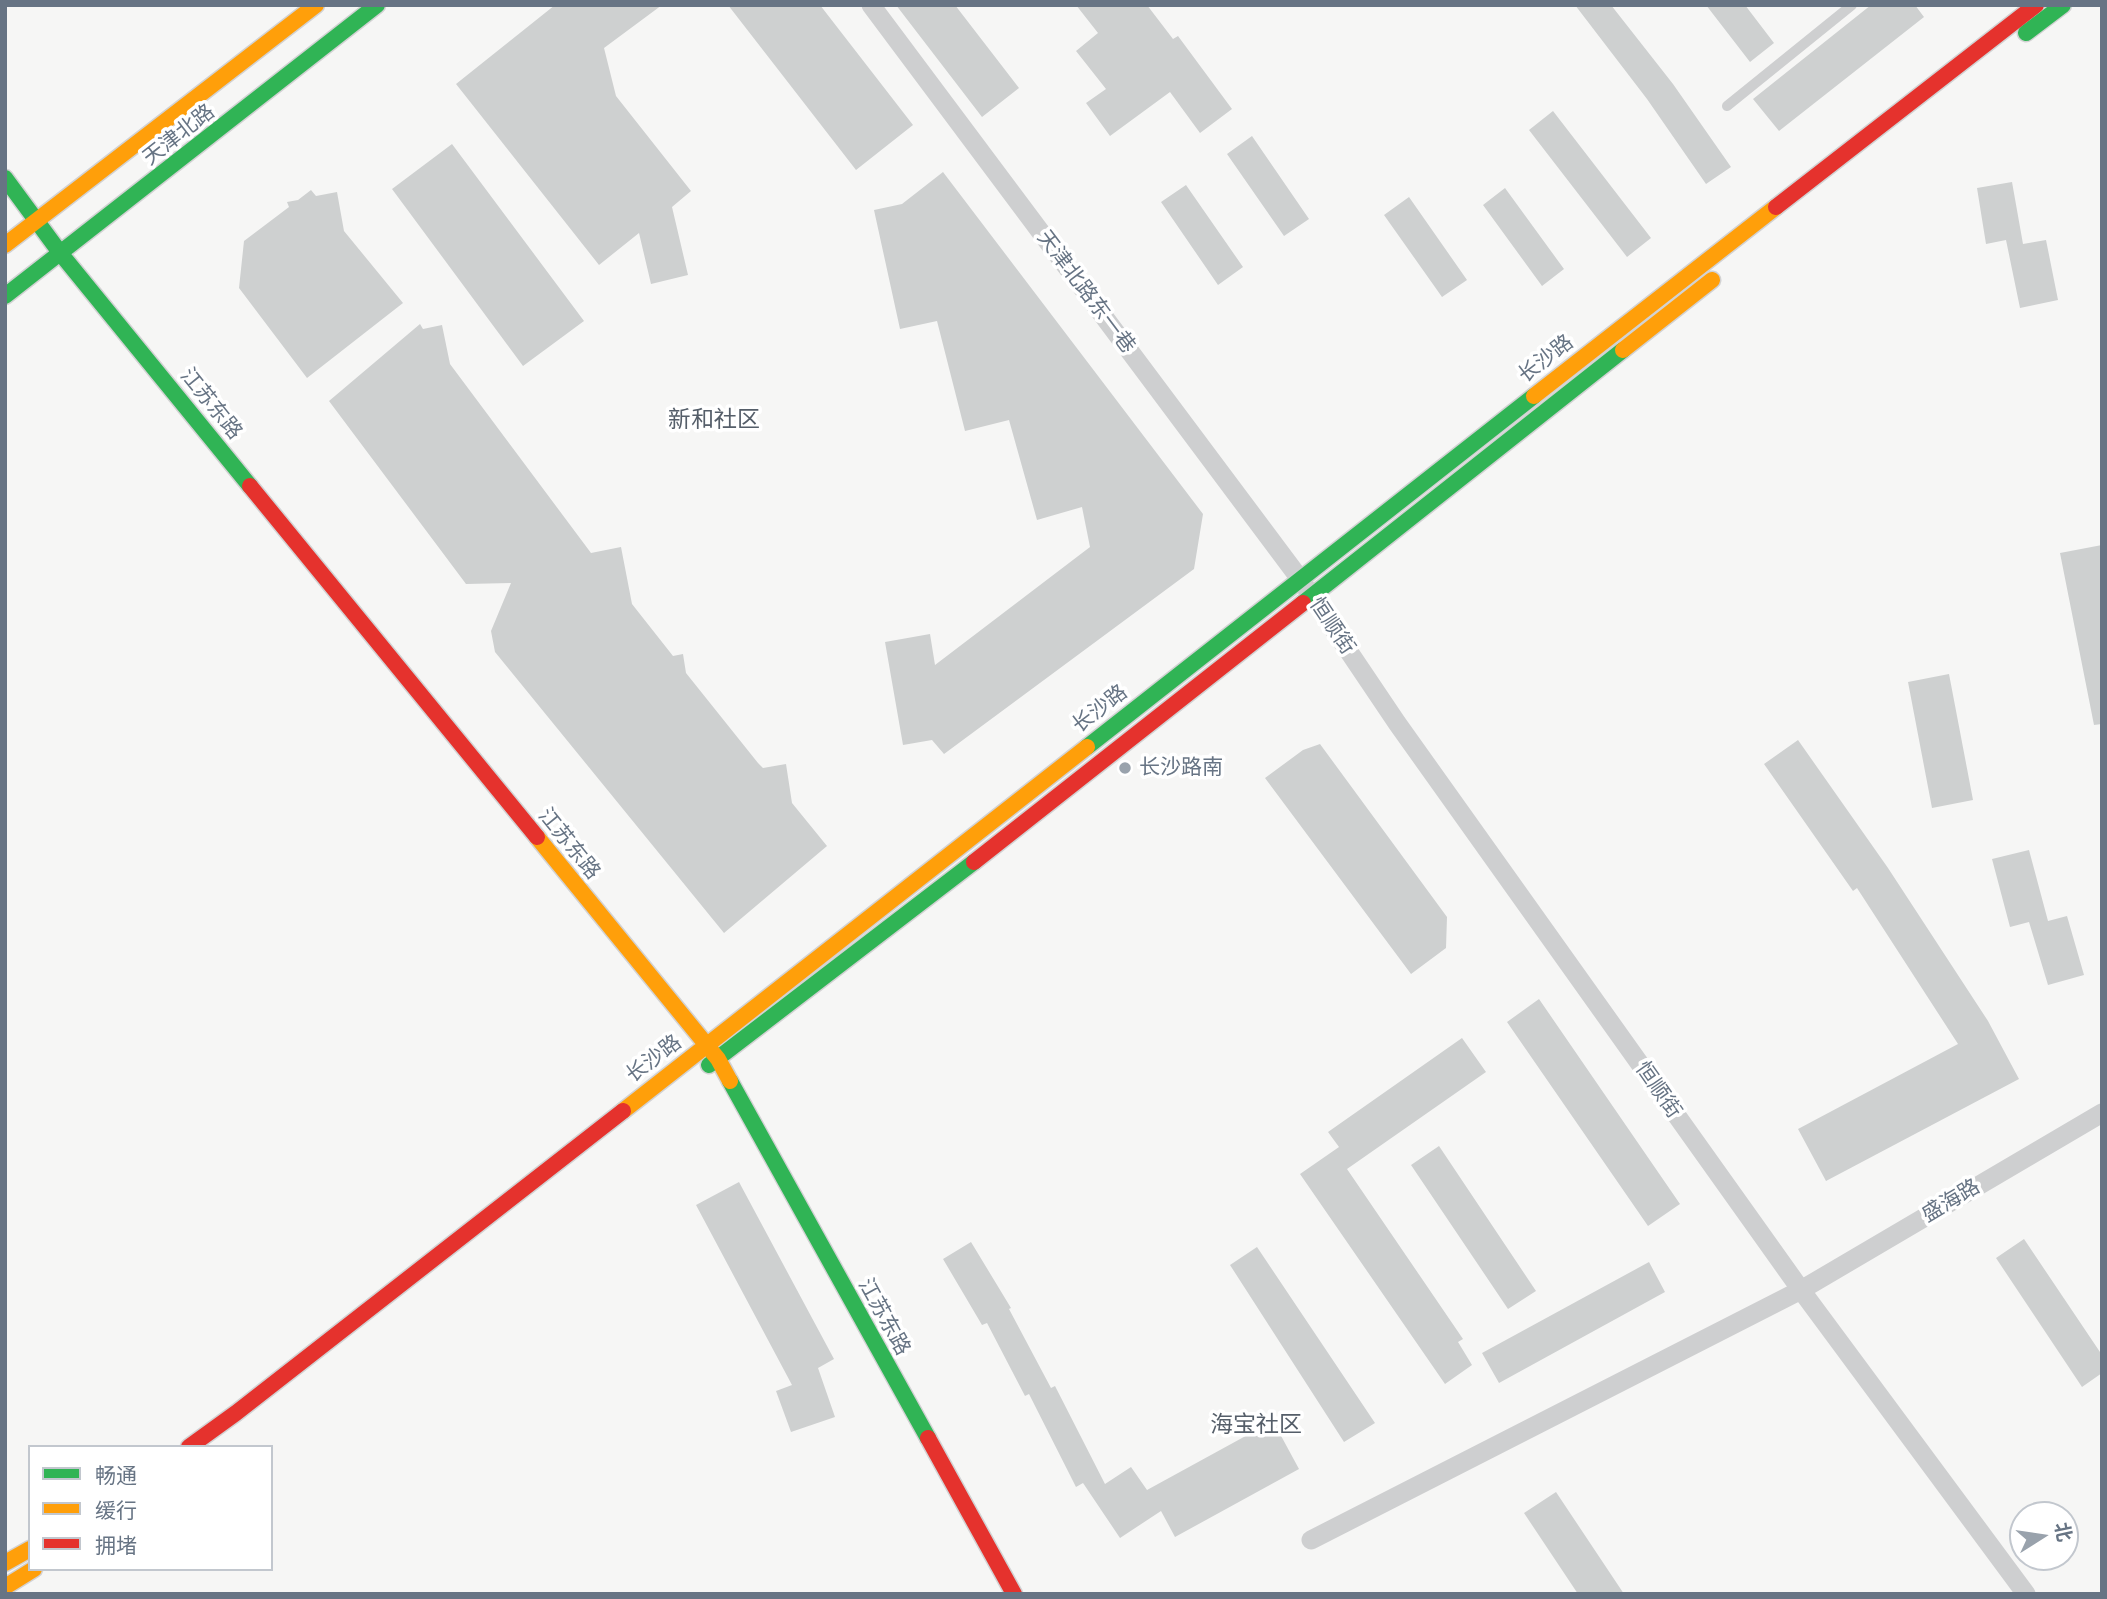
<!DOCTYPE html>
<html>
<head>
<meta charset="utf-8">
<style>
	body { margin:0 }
	#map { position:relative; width:2107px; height:1599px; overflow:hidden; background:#f6f6f5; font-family:Montserrat,"Noto Sans SC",sans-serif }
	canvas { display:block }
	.frame { position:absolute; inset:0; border:7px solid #677484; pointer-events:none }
	.legend { position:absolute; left:28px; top:1445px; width:245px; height:126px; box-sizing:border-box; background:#fff; border:2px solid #c2c7ce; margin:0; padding:9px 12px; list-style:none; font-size:21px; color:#677484 }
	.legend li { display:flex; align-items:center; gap:14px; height:35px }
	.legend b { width:35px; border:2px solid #c2c7ce }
	.north { position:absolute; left:2009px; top:1501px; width:70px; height:70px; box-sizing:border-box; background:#fff; border:2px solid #c2c7ce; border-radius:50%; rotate:78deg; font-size:19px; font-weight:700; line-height:28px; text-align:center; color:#677484 }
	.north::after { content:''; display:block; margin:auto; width:24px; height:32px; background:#99a2ac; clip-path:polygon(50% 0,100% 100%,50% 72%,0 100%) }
</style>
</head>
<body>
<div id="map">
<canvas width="2107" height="1599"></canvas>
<div class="frame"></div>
<ul class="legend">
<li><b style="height:9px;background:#30b455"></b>畅通</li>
<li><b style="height:9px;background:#ff9f0a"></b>缓行</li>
<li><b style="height:9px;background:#e5322d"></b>拥堵</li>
</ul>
<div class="north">北</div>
</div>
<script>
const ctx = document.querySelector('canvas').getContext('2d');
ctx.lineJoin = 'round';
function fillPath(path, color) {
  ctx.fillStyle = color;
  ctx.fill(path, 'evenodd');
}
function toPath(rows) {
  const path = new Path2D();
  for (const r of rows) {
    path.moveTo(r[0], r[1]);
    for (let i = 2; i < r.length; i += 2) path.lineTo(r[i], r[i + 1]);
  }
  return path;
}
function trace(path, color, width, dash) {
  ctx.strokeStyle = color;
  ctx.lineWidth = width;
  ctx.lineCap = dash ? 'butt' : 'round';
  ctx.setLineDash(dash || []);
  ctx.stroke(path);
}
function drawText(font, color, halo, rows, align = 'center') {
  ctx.font = font + ' Montserrat,"Noto Sans SC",sans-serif';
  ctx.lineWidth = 7;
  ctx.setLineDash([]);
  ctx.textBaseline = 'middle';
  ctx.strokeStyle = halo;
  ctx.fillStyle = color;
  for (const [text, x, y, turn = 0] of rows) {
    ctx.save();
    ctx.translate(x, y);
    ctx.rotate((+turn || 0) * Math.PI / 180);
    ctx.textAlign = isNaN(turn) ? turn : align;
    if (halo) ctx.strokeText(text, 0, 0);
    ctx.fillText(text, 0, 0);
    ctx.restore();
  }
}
const building = toPath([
	[555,5,662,5,604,48,616,96,691,191,672,207,688,275,651,284,639,233,599,265,456,84],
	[728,5,820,5,913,125,856,170],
	[896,5,955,5,1019,88,982,117],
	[1076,5,1147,5,1173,39,1178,36,1232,109,1200,133,1170,92,1110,136,1086,103,1106,89,1076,51,1098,33],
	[1575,5,1611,5,1673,84,1731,167,1706,184,1647,99],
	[1706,5,1745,5,1774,43,1750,62],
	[1871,5,1915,5,1924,17,1779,131,1753,99],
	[1553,111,1651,238,1627,257,1529,130],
	[1252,136,1309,219,1284,236,1227,154],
	[452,144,584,321,523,366,392,189],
	[943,172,1203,514,1194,569,944,754,932,740,903,745,885,642,930,634,935,665,1090,547,1082,507,1037,520,1009,420,965,431,937,321,900,329,874,210,902,204],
	[2012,182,2023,244,2046,240,2058,300,2020,308,2006,240,1986,244,1977,188],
	[1186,185,1243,267,1218,285,1161,202],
	[1505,188,1564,269,1542,286,1483,205],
	[311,190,316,196,337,192,344,231,403,303,307,378,239,288,244,241,289,207,287,202,298,200],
	[1409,197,1467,280,1442,297,1384,215],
	[420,324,423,329,442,325,450,364,591,553,621,547,632,604,673,656,683,654,686,673,758,763,763,768,786,764,792,803,827,846,724,933,495,652,491,631,511,583,466,584,329,401],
	[2102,545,2102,724,2094,725,2060,553],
	[1949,674,1973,800,1932,808,1908,682],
	[1798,740,1888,868,1988,1021,2019,1079,1826,1181,1798,1129,1958,1044,1857,888,1853,891,1764,764],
	[1320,744,1447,917,1446,948,1411,974,1265,778,1303,750],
	[2029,850,2048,921,2067,916,2084,975,2048,985,2029,922,2010,927,1992,859],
	[1539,999,1680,1204,1648,1226,1507,1022],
	[1462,1038,1486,1072,1347,1169,1463,1339,1458,1342,1472,1365,1445,1384,1300,1174,1339,1147,1328,1132],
	[1439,1146,1536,1291,1508,1309,1411,1165],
	[739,1182,834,1359,818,1368,835,1417,791,1432,776,1391,792,1385,696,1205],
	[2024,1239,2102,1355,2102,1373,2082,1387,1996,1258],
	[971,1242,1011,1308,1009,1309,1051,1388,1055,1386,1105,1484,1131,1467,1147,1490,1273,1421,1299,1469,1175,1537,1161,1511,1120,1538,1083,1483,1076,1487,1029,1394,1025,1396,987,1323,982,1325,943,1259],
	[1257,1247,1375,1423,1344,1442,1230,1265],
	[1649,1262,1665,1292,1499,1383,1482,1353],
	[1556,1492,1624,1594,1578,1594,1524,1513]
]);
const lane = toPath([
	[1727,106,1852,5]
]);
const street = toPath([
	[871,5,1300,579,1397,723,1801,1290,2026,1594],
	[1311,1540,1801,1290,2102,1113]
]);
const fast = toPath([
	[2026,33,2063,5],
	[5,178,61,254,250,486],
	[5,296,377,5],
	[1303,603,1623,350],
	[1087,747,1534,396],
	[709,1065,974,862],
	[730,1081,928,1438]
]);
const slow = toPath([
	[5,245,316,5],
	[1623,350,1712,280],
	[1534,396,1776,207],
	[537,837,718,1059,730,1081],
	[623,1111,1087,747],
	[5,1563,30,1549],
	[5,1587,34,1569]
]);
const jam = toPath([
	[1776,207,2036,5],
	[250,486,537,837],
	[974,862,1303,603],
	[928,1438,1014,1594],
	[189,1447,236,1413,623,1111]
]);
const markers = [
	[1125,768,7,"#99a2ac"]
];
const streetNames = [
	["天津北路",179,135,-38],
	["天津北路东一巷",1086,292,53],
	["长沙路",1546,359,-38],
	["江苏东路",211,404,51],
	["恒顺街",1332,626,56],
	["长沙路",1100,709,-38],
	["江苏东路",569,844,51],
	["长沙路",654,1059,-37],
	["恒顺街",1658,1090,55],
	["盛海路",1951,1201,-31],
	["江苏东路",884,1317,61]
];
const poiNames = [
	["长沙路南",1139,768]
];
const neighbourhoodNames = [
	["新和社区",714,420],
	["海宝社区",1256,1425]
];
fillPath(building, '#ced0d0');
trace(fast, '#d2d2d3', 19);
trace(slow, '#d2d2d3', 19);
trace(jam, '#d2d2d3', 19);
trace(lane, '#cecfd0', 10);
trace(street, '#cecfd0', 19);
trace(fast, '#30b455', 16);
trace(slow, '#ff9f0a', 16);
trace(jam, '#e5322d', 16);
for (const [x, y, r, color] of markers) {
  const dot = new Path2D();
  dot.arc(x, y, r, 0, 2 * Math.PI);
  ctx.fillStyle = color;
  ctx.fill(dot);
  trace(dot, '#fff', 2.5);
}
drawText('21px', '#677484', '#fff', streetNames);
drawText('21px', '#677484', '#fff', poiNames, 'left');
drawText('23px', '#555e69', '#fff', neighbourhoodNames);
</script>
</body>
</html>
